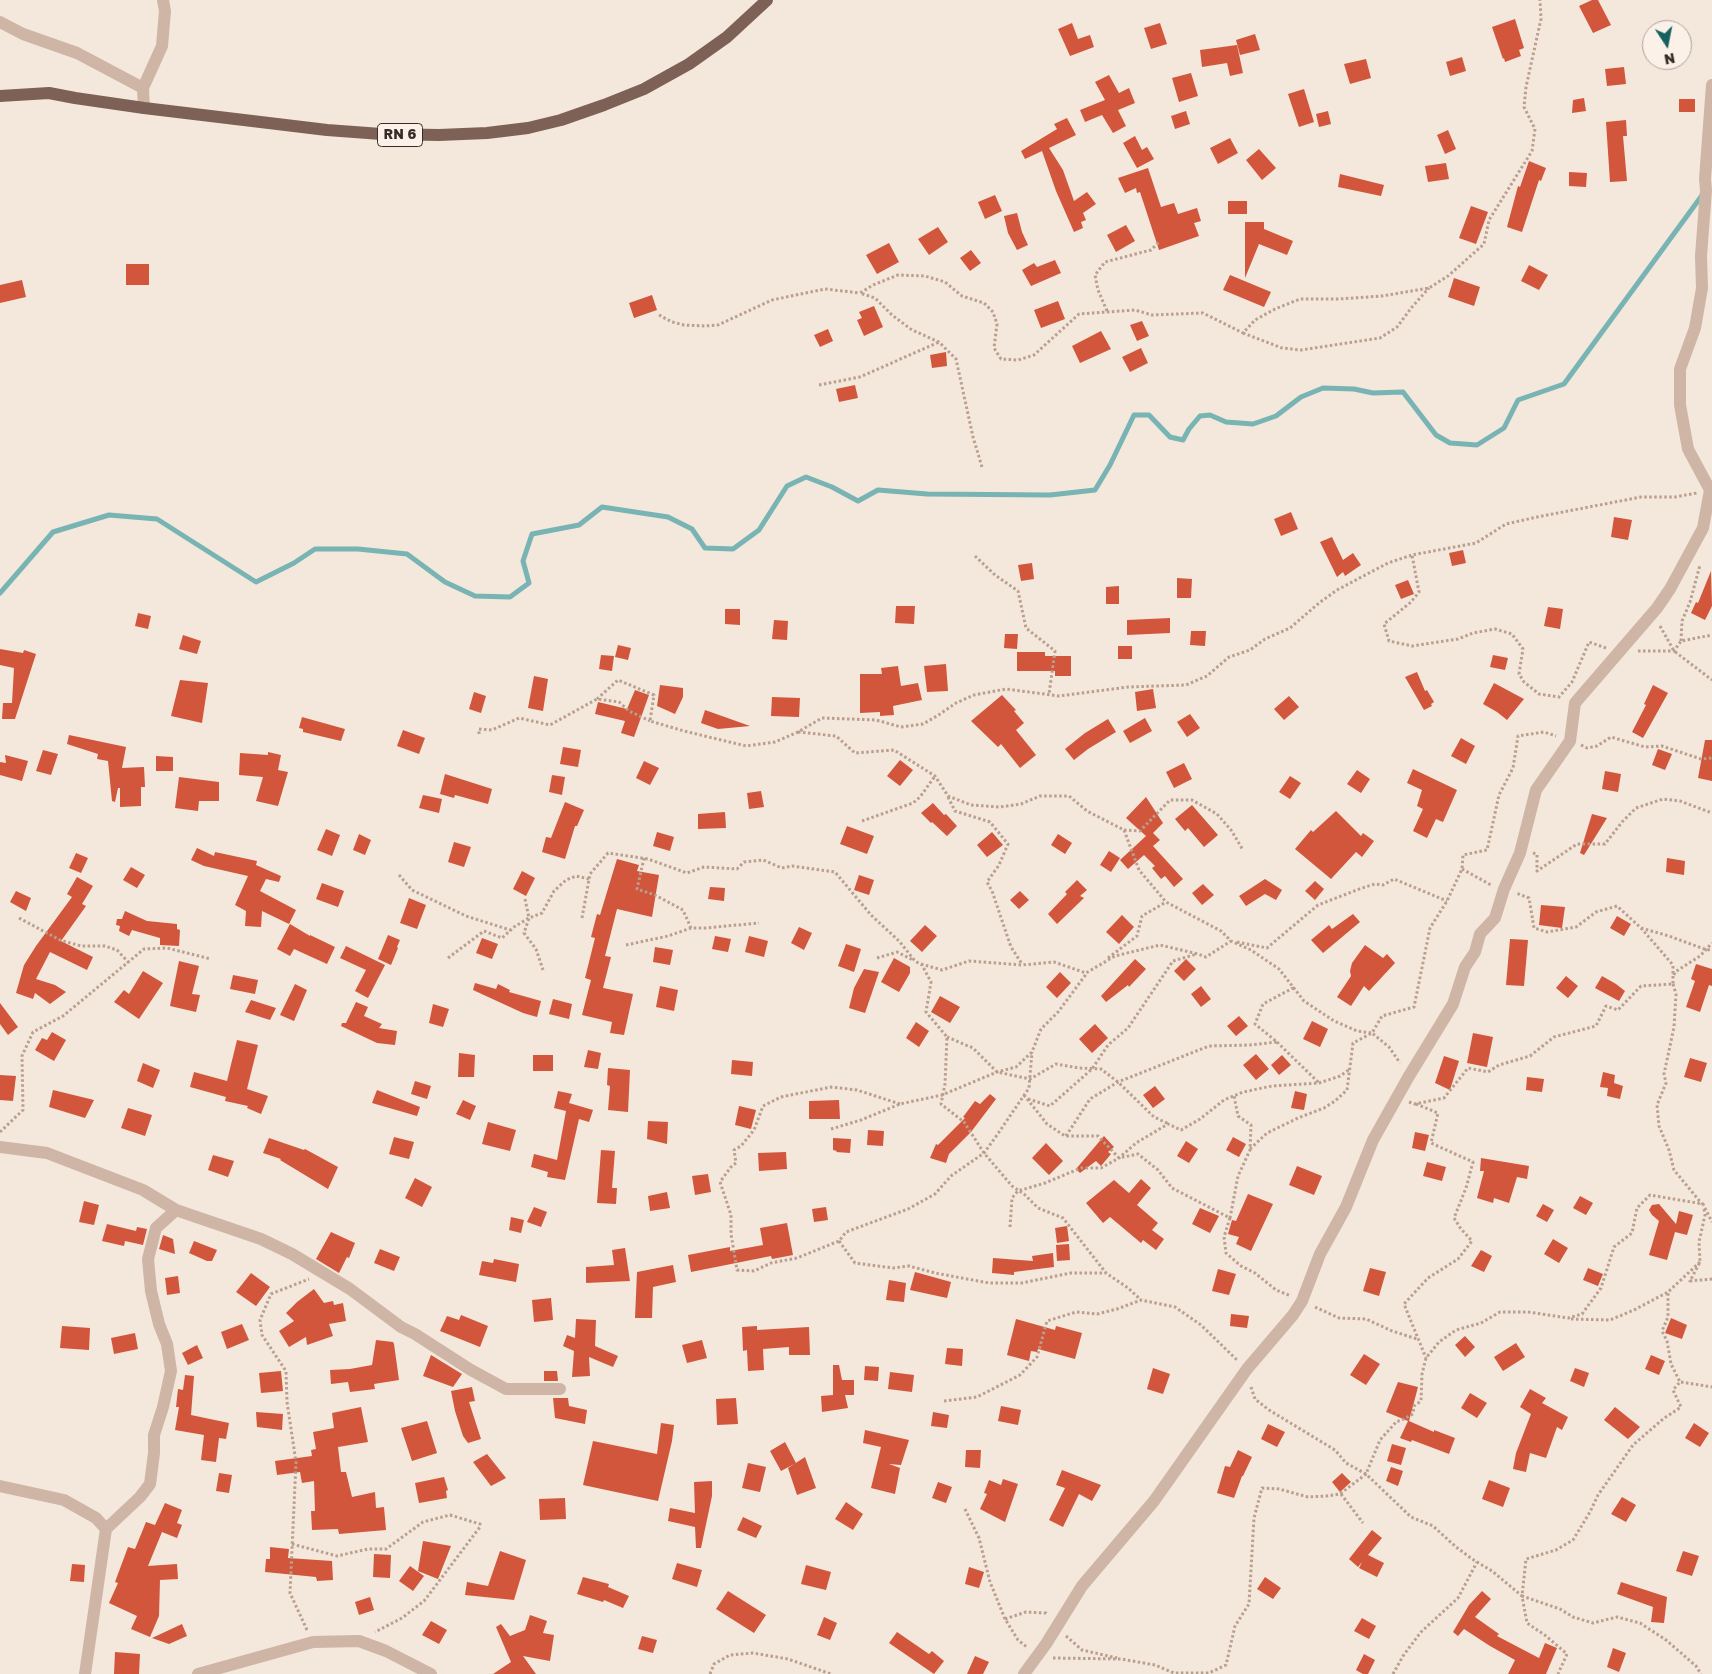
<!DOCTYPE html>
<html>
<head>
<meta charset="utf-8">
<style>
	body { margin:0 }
	#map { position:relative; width:1712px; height:1674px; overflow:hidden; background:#f4e7db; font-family:"Golos Text",sans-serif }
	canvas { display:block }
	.north { position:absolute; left:1642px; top:20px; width:50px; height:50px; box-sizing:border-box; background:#fbf1e8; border:1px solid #ada29b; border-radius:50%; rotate:169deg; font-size:14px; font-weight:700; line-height:20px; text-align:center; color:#392c27 }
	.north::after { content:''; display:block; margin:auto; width:18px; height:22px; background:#185f5f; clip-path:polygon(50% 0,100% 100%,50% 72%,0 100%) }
</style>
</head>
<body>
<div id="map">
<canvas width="1712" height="1674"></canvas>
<div class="north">N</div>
</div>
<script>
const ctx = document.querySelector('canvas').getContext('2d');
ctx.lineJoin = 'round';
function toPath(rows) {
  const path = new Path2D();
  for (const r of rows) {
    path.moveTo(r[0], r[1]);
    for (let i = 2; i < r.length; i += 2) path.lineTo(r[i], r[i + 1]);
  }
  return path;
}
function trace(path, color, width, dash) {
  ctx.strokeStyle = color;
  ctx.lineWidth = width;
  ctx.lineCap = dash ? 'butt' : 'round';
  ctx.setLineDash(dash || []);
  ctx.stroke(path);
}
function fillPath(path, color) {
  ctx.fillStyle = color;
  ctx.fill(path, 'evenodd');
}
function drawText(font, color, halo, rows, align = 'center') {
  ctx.font = font + ' "Golos Text",sans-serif';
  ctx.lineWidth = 5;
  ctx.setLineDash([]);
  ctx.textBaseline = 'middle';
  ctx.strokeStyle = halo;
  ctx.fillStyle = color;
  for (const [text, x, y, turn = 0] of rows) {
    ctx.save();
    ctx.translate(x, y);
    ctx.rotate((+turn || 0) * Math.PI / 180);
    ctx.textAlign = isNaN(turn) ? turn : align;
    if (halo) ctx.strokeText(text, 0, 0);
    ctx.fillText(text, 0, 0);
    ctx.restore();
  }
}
const stream = toPath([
	[0,593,53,532,109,515,157,519,256,582,294,563,315,549,358,549,407,554,445,582,475,596,510,597,529,583,523,561,532,534,579,525,602,507,668,517,692,529,705,548,733,549,759,530,787,486,806,477,832,487,858,501,878,490,927,494,1050,495,1095,490,1110,465,1134,415,1149,415,1170,437,1183,440,1189,429,1200,416,1210,415,1226,422,1253,424,1276,416,1301,397,1323,388,1354,389,1373,393,1403,392,1436,435,1450,443,1477,445,1504,428,1518,400,1564,384,1703,194]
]);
const building = toPath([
	[1592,0,1598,0,1611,25,1593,33,1579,6],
	[1515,19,1524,48,1519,50,1521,56,1505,62,1504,58,1503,59,1492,27],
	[1072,23,1078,39,1090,35,1094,47,1070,56,1058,29],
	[1160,23,1167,44,1151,49,1144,28],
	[1255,34,1260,50,1240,55,1236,40],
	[1237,45,1243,73,1230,76,1227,63,1202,67,1200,50],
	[1462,57,1466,71,1450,76,1446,62],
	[1366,59,1371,78,1350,84,1344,64],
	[1624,67,1626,84,1607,86,1605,69],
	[1191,73,1198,96,1179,102,1172,78],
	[1109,75,1119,93,1129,88,1135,103,1118,110,1126,126,1113,133,1102,115,1085,122,1080,110,1105,100,1095,82],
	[1304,89,1314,122,1299,127,1288,94],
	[1584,98,1586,111,1572,113,1573,100],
	[1679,99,1695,99,1695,112,1679,112],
	[1186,111,1190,124,1175,129,1171,116],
	[1328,111,1331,124,1319,127,1316,114],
	[1067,118,1076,135,1049,148,1063,170,1074,201,1087,192,1096,204,1083,213,1086,220,1081,222,1083,228,1074,232,1056,191,1042,151,1025,159,1021,151,1057,129,1054,124],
	[1626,120,1627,136,1623,136,1627,181,1610,182,1606,122],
	[1448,130,1456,149,1445,154,1437,135],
	[1135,136,1142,150,1147,147,1154,159,1137,168,1123,143],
	[1230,138,1238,153,1218,164,1210,148],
	[1259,149,1276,168,1262,180,1246,160],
	[1529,161,1546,168,1541,181,1539,180,1522,232,1507,227,1518,186,1520,187],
	[1446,163,1449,179,1428,182,1425,166],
	[1148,168,1161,207,1174,203,1178,214,1197,208,1201,221,1194,223,1199,236,1159,250,1140,192,1137,193,1136,188,1125,193,1118,178],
	[1569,172,1587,173,1586,187,1569,186],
	[1340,174,1384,185,1381,196,1338,187],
	[995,195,1002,211,985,219,978,202],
	[1228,201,1247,201,1247,214,1228,214],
	[1471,206,1488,212,1476,244,1459,238],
	[1017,213,1022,232,1028,245,1017,250,1008,233,1004,216],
	[1245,222,1264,222,1264,229,1293,241,1287,255,1259,244,1245,278],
	[1126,225,1135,241,1116,252,1107,235],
	[938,227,948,242,929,255,918,239],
	[889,243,899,262,877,274,866,255],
	[971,250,981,263,970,271,960,258],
	[1055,260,1061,273,1031,286,1022,270,1034,263,1037,267],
	[126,264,149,264,149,285,126,285],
	[1529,265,1548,275,1539,290,1521,281],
	[1230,275,1271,292,1264,307,1223,290],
	[1454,278,1480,287,1474,306,1448,297],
	[22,280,26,297,0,303,0,285],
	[652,295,657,310,634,318,629,303],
	[1058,301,1065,319,1041,328,1034,310],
	[874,306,883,327,864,336,857,320,862,318,859,312],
	[1142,321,1149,336,1137,341,1130,325],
	[828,329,833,341,820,347,814,335],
	[1101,331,1111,349,1080,363,1072,346],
	[1141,348,1148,363,1130,372,1122,357],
	[946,352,947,366,932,368,930,355],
	[855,385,858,398,839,402,836,389],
	[1291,512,1298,529,1281,536,1274,519],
	[1614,517,1632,520,1628,540,1611,537],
	[1332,537,1343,560,1353,553,1361,565,1345,576,1343,572,1337,577,1320,542],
	[1463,550,1466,563,1452,566,1449,553],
	[1032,563,1034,579,1021,581,1018,565],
	[1711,571,1712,606,1705,620,1691,613,1696,602,1698,603],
	[1177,578,1192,579,1191,598,1177,598],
	[1408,580,1414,594,1401,599,1395,585],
	[1119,586,1119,604,1106,604,1106,587],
	[896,606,915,606,914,624,895,623],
	[1548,607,1563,609,1560,629,1544,626],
	[725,609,740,609,740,625,725,624],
	[138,613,151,616,148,629,135,626],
	[1170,618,1170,633,1127,635,1127,620],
	[774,620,788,621,787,640,772,639],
	[1191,631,1206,631,1205,646,1190,645],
	[1005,634,1018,634,1017,649,1004,648],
	[183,635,201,641,197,654,179,649],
	[618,645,631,648,628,660,615,657],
	[1118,646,1132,646,1132,659,1118,659],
	[0,649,23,653,24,650,36,654,15,719,2,719,3,703,12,703,14,668,0,665],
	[1017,652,1045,652,1045,656,1071,656,1071,676,1055,676,1055,671,1017,671],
	[601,655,614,656,612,671,599,669],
	[1493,655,1508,658,1505,670,1490,667],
	[946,664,948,691,927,692,924,666],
	[898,666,901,686,918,683,922,700,893,706,894,715,880,716,880,712,860,713,860,674,882,674,881,668],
	[1417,672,1425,691,1427,690,1434,702,1431,704,1432,706,1424,710,1405,677],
	[534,676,548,679,543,711,528,708],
	[180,680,208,683,202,723,171,716],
	[1494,683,1524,699,1507,720,1497,712,1483,704],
	[660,685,683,688,683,697,675,714,657,706],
	[1653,685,1668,693,1643,738,1632,732,1646,705,1644,704],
	[1153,689,1156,708,1137,711,1135,692],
	[635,690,649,695,634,737,621,733,625,721,595,714,598,702,627,709],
	[474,692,486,696,481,713,469,709],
	[1002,695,1016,710,1014,711,1024,723,1016,730,1036,755,1020,768,1001,744,998,747,971,721],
	[1289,696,1299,707,1284,720,1274,709],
	[772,697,800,698,799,717,771,716],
	[705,710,750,726,718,729,701,723],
	[1190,714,1200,728,1187,737,1177,722],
	[302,717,345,729,341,741,303,732,303,729,299,728],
	[1145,718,1152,731,1130,743,1123,731],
	[1108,719,1116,732,1088,749,1074,760,1065,749,1085,733],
	[403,730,425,738,419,754,397,746],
	[69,735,126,747,122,768,144,767,145,787,141,787,141,806,120,807,120,788,118,788,115,802,112,801,108,761,97,759,98,754,67,744],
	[1461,738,1475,746,1466,764,1451,756],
	[1705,740,1712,740,1712,781,1698,778],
	[563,747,581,750,578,767,560,764],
	[1658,749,1672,754,1665,770,1652,765],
	[43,750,58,754,51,775,36,771],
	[268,752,281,755,278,770,288,772,278,806,256,801,263,777,239,775,240,753,268,755],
	[5,755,28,761,22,781,0,775,0,762,6,763],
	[156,756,173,757,173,771,156,771],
	[900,760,913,770,900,786,887,776],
	[644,761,659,768,650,785,636,778],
	[1184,763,1192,779,1174,788,1166,772],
	[1413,769,1457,790,1443,822,1436,819,1427,838,1413,831,1423,809,1417,806,1422,790,1407,783],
	[1357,770,1370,779,1361,793,1347,784],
	[1605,771,1621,774,1618,792,1602,789],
	[445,774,492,789,488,804,455,795,454,798,440,794],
	[552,775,565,777,562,795,549,792],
	[1290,776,1301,783,1290,799,1279,792],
	[179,777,219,782,219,801,199,801,198,811,175,808],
	[761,791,764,807,749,809,747,793],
	[423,795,442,799,439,813,419,808],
	[1146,797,1163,823,1153,833,1160,840,1153,846,1183,879,1174,887,1165,876,1161,879,1152,868,1155,866,1144,855,1128,869,1120,860,1146,836,1126,818],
	[565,802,584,810,577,826,575,826,565,859,542,852,546,837,551,838],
	[933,803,944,815,946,814,957,826,947,836,932,822,931,823,921,813],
	[1192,805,1218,835,1204,847,1188,828,1185,831,1175,819],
	[1336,811,1361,836,1363,833,1374,841,1362,857,1356,852,1331,879,1295,849,1311,830,1313,832],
	[725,812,726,828,698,829,698,814],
	[1592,814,1607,818,1584,855,1580,853],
	[847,826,874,836,867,854,840,844],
	[326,829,340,835,332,856,317,850],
	[657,832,674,837,670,851,653,846],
	[992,832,1003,845,987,857,977,845],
	[359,834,371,840,365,855,353,850],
	[1058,834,1072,843,1065,854,1051,845],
	[454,842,471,847,464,867,448,862],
	[197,848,214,856,215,852,257,861,256,865,281,876,279,882,266,879,260,891,296,910,289,924,262,911,261,927,245,926,246,911,235,905,248,876,204,866,191,860],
	[1109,851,1120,858,1111,872,1100,865],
	[76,853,88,858,81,873,69,868],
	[1667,858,1685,861,1684,875,1666,872],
	[617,859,639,865,637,871,659,875,652,917,617,909,605,956,611,957,603,988,633,994,624,1035,610,1033,612,1022,582,1015,591,980,585,978,595,938,591,937,597,914,600,915],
	[131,867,145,875,137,888,123,880],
	[522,871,535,878,526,896,513,889],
	[859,875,874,880,869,895,854,890],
	[77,877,93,886,82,904,86,906,61,941,93,957,87,970,50,952,36,979,55,985,66,992,50,1004,35,993,33,999,16,993,24,965,36,946,72,897,67,894],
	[1265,879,1282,890,1276,900,1265,894,1246,906,1239,896],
	[1077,880,1087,890,1080,896,1084,898,1057,924,1048,914,1067,894,1065,892],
	[1315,881,1324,889,1315,900,1305,891],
	[322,883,344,891,338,907,316,899],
	[1203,884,1214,895,1202,905,1192,893],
	[710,887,725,888,724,901,708,899],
	[16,891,31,898,26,911,10,902],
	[1020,891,1029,900,1019,909,1010,900],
	[409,898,426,905,417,929,400,923],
	[1541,905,1565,907,1562,928,1539,925],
	[125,911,147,921,177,924,177,929,180,930,179,946,160,945,160,938,132,930,129,936,119,931,120,926,116,925,117,919,122,919],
	[1353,914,1360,922,1323,953,1311,940,1329,925,1332,929],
	[1122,915,1134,927,1119,944,1106,932],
	[1617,916,1631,924,1624,936,1610,928],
	[290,924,310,936,310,935,335,947,327,964,294,949,290,956,277,949],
	[925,925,937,936,922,952,910,941],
	[799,927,812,933,804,950,791,943],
	[388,935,400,940,397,947,398,948,391,965,378,959],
	[715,936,731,939,728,952,712,949],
	[749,936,768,941,764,957,745,952],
	[482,938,498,944,492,959,476,953],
	[1510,939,1528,940,1524,986,1506,985],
	[846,944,861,949,854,972,838,966],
	[1365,945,1383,958,1387,954,1395,963,1369,991,1364,986,1351,1006,1337,997,1351,976,1350,971,1352,963],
	[346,946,385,965,368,998,355,991,366,970,340,958],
	[655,947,673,950,670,965,653,962],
	[894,958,910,967,910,973,899,992,881,982],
	[1135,959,1146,969,1129,987,1128,985,1106,1002,1101,996],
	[1186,959,1196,969,1184,981,1174,971],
	[179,961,199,966,192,994,200,995,196,1012,170,1006],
	[1696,964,1712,969,1712,986,1709,985,1700,1012,1686,1007,1695,981,1691,979],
	[864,969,879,972,865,1013,849,1008,854,988],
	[143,971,163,983,139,1019,114,1002,124,990,129,994],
	[1060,972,1071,983,1057,998,1046,987],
	[233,975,258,980,255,994,230,989],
	[1566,976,1578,986,1568,998,1556,988],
	[1602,976,1616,984,1625,991,1619,1001,1595,988],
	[475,983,496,989,498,984,510,990,509,992,541,1001,537,1017,523,1013,473,990],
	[295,984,307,990,294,1021,280,1015],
	[660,986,678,990,674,1011,656,1007],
	[1201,986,1211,999,1201,1007,1191,994],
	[940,996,960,1007,950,1023,931,1012],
	[553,999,572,1004,569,1019,549,1014],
	[251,1000,276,1008,270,1020,245,1012],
	[356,1002,368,1007,364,1016,382,1024,379,1028,397,1031,395,1045,377,1043,341,1026,342,1023,346,1023],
	[0,1003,18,1027,8,1035,0,1024],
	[433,1004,449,1009,443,1027,429,1023],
	[1239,1016,1248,1026,1236,1036,1227,1026],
	[1312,1021,1328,1029,1320,1047,1303,1039],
	[916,1022,929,1031,919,1047,906,1038],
	[1095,1024,1108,1038,1092,1053,1079,1039],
	[52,1032,66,1040,54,1061,35,1050,42,1038,47,1040],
	[1473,1033,1493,1037,1487,1067,1467,1063],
	[237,1040,258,1045,247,1089,268,1096,261,1114,247,1108,248,1106,225,1101,226,1097,190,1087,194,1072,227,1081],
	[588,1050,601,1053,598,1069,584,1067],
	[459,1053,475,1055,474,1077,458,1077],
	[1256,1054,1269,1069,1256,1080,1243,1065],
	[533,1055,553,1055,553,1071,533,1071],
	[1282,1055,1291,1065,1279,1075,1271,1065],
	[1444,1056,1459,1061,1450,1090,1435,1083],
	[1690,1058,1707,1063,1701,1082,1684,1077],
	[732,1060,753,1062,752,1076,731,1074],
	[143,1063,160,1070,153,1088,137,1081],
	[608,1068,630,1070,628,1112,608,1110,610,1086,607,1085],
	[1603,1072,1615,1075,1614,1083,1623,1086,1620,1099,1607,1096,1608,1088,1600,1087],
	[0,1075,16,1076,13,1101,0,1100],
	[1527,1077,1544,1079,1542,1092,1526,1090],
	[415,1081,431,1086,427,1099,411,1094],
	[1155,1086,1165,1099,1153,1108,1143,1095],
	[53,1090,94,1100,85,1118,49,1107],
	[377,1090,420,1107,417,1116,372,1103],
	[558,1091,572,1094,569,1103,593,1110,589,1122,579,1119,565,1180,547,1177,548,1172,531,1167,534,1154,557,1160,566,1111,554,1108],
	[1295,1091,1307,1094,1304,1110,1291,1108],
	[990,1094,996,1099,971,1132,949,1154,946,1163,930,1158,936,1144,938,1145,965,1118,963,1117,975,1101,980,1104],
	[463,1100,476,1106,470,1120,456,1114],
	[839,1100,840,1119,809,1119,809,1101],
	[739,1106,756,1110,751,1129,735,1125],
	[128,1108,152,1115,145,1136,121,1128],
	[648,1121,668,1122,667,1144,647,1139],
	[488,1122,516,1130,510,1151,482,1144],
	[868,1130,884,1131,883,1146,867,1145],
	[1415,1132,1429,1135,1425,1151,1412,1148],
	[1104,1136,1114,1147,1108,1152,1111,1154,1101,1166,1096,1161,1080,1173,1076,1169],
	[394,1137,414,1142,409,1159,389,1154],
	[1233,1137,1246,1144,1239,1157,1226,1150],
	[269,1138,304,1150,305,1149,338,1167,328,1189,280,1160,281,1159,263,1153],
	[833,1138,851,1139,850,1153,836,1152,837,1151,833,1150],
	[1186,1141,1198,1149,1189,1163,1177,1156],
	[1046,1143,1063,1161,1049,1175,1032,1158],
	[601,1150,615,1151,612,1188,617,1188,616,1204,597,1203],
	[786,1152,787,1169,759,1171,758,1153],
	[213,1155,234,1161,228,1177,208,1170],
	[1481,1158,1529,1166,1527,1179,1517,1177,1509,1203,1494,1198,1493,1203,1477,1198,1484,1171,1480,1171],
	[1427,1162,1446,1167,1442,1181,1423,1176],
	[1297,1166,1322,1176,1314,1195,1289,1185],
	[708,1174,711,1192,695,1195,692,1176],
	[415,1178,432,1187,422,1207,405,1198],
	[1141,1179,1151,1188,1137,1205,1158,1223,1152,1230,1164,1239,1156,1250,1143,1240,1141,1243,1110,1217,1103,1223,1086,1203,1114,1180,1129,1193],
	[667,1192,670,1208,650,1211,648,1196],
	[1248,1194,1273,1204,1251,1251,1236,1244,1239,1237,1228,1234,1232,1220,1236,1221],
	[1580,1196,1593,1203,1586,1215,1573,1208],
	[84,1201,99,1205,94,1225,79,1222],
	[1543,1204,1554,1210,1547,1222,1536,1216],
	[1659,1204,1676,1224,1679,1211,1693,1215,1687,1235,1675,1232,1667,1260,1649,1255,1659,1221,1652,1215,1649,1210,1652,1205],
	[534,1207,547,1212,541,1227,527,1222],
	[826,1207,828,1220,814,1222,812,1209],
	[1200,1208,1219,1216,1210,1233,1192,1224],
	[511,1217,524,1220,521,1233,509,1230],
	[787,1223,793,1255,772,1259,771,1256,691,1272,688,1255,730,1247,730,1251,763,1245,760,1228],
	[107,1224,136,1231,137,1227,147,1229,143,1245,125,1241,124,1246,102,1241],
	[1067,1226,1069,1241,1057,1243,1055,1228],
	[331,1232,355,1243,349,1258,347,1257,339,1273,316,1259],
	[163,1235,173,1239,175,1254,159,1249],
	[1553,1239,1568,1248,1559,1263,1544,1254],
	[194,1241,217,1250,212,1261,207,1261,189,1253],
	[1069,1244,1070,1260,1057,1261,1056,1245],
	[625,1248,630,1281,586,1283,586,1267,614,1265,612,1250],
	[380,1249,400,1257,394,1271,374,1263],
	[1481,1250,1492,1256,1484,1272,1471,1266],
	[1053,1253,1054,1267,1014,1272,1014,1275,992,1273,993,1258,1033,1261,1032,1256],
	[494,1259,519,1264,516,1282,479,1275,482,1261,493,1263],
	[673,1265,676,1282,653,1287,652,1318,635,1318,637,1272],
	[1370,1268,1386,1272,1379,1296,1363,1291],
	[1588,1268,1603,1274,1598,1286,1583,1280],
	[1218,1269,1236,1274,1229,1295,1212,1291],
	[915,1272,951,1282,947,1298,910,1290],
	[251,1273,270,1287,256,1306,236,1292],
	[178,1276,180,1293,167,1295,165,1278],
	[889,1280,906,1283,904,1302,886,1300],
	[314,1289,324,1303,333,1301,334,1305,343,1303,346,1321,329,1324,333,1336,307,1345,306,1337,289,1347,279,1331,294,1321,286,1313,297,1302],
	[551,1298,553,1320,534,1322,532,1300],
	[1231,1314,1249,1316,1247,1328,1230,1326],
	[461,1315,488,1326,480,1347,440,1331,447,1316,459,1320],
	[1671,1318,1687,1325,1682,1339,1665,1333],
	[576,1319,596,1320,595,1346,618,1356,613,1367,589,1357,590,1376,572,1377,574,1351,563,1346,567,1335,575,1338],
	[1016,1319,1055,1330,1056,1326,1082,1333,1075,1359,1038,1349,1037,1352,1031,1351,1029,1361,1007,1355],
	[242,1324,249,1340,227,1349,221,1332],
	[62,1326,90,1328,89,1350,60,1348],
	[757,1326,757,1330,809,1327,810,1355,789,1355,789,1347,763,1349,764,1370,748,1371,747,1350,743,1351,742,1327],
	[135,1333,138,1349,114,1354,111,1338],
	[1465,1336,1475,1347,1465,1357,1455,1345],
	[376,1340,393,1342,394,1344,399,1380,374,1384,375,1389,350,1392,348,1382,331,1384,330,1370,350,1369,372,1365],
	[702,1340,707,1358,687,1363,682,1345],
	[1516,1343,1525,1357,1503,1371,1494,1357],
	[197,1345,203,1358,188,1365,182,1353],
	[947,1348,963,1349,962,1366,945,1364],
	[1364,1354,1380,1364,1366,1385,1350,1375],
	[431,1355,462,1374,453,1387,423,1376],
	[1651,1355,1665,1361,1659,1375,1645,1369],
	[833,1365,839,1365,842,1380,854,1380,854,1395,845,1395,848,1408,822,1412,821,1396,833,1395],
	[865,1366,879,1367,878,1381,864,1380],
	[1153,1368,1170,1374,1163,1394,1147,1389],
	[1575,1368,1589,1373,1584,1387,1570,1381],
	[281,1371,283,1391,261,1393,259,1373],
	[544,1371,557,1371,558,1381,544,1381],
	[890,1372,914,1375,912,1392,888,1389],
	[185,1375,194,1376,191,1415,229,1423,226,1439,219,1438,216,1462,201,1460,204,1435,175,1430,179,1407,176,1407,178,1389,183,1390],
	[1398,1382,1418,1387,1409,1421,1434,1432,1434,1430,1455,1438,1449,1454,1412,1440,1411,1442,1400,1438,1408,1421,1386,1412],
	[472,1387,475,1401,469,1402,481,1439,468,1443,463,1436,455,1411,451,1391],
	[1530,1389,1546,1398,1542,1403,1568,1417,1562,1430,1557,1427,1546,1458,1530,1453,1526,1472,1513,1469,1516,1453,1531,1414,1520,1407],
	[1470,1393,1487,1403,1477,1418,1461,1408],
	[553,1398,568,1398,569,1406,587,1410,585,1424,555,1418],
	[736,1398,738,1424,717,1425,716,1399],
	[1001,1406,1021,1410,1018,1425,998,1421],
	[361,1407,368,1442,338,1447,341,1472,346,1472,352,1497,375,1492,376,1508,384,1507,386,1530,339,1534,338,1529,312,1530,311,1511,315,1511,314,1481,302,1483,300,1472,277,1475,275,1461,312,1456,311,1450,316,1449,313,1432,334,1428,332,1413],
	[1615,1407,1640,1427,1628,1439,1604,1420],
	[256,1412,283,1414,282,1430,257,1427],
	[933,1412,949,1415,947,1428,931,1426],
	[427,1421,437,1453,412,1461,401,1428],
	[661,1423,674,1425,672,1441,658,1501,583,1485,593,1441,657,1454],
	[1694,1423,1709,1433,1700,1447,1685,1438],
	[1268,1424,1285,1432,1277,1447,1261,1439],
	[865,1430,909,1440,901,1465,889,1464,900,1468,895,1494,871,1488,881,1447,863,1443],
	[785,1442,796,1463,781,1471,770,1451],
	[1392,1444,1406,1448,1401,1465,1387,1461],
	[966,1450,981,1450,980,1468,965,1467],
	[1238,1450,1252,1457,1243,1476,1242,1476,1234,1498,1217,1493,1225,1466,1230,1467],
	[487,1454,506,1478,491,1486,473,1462],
	[805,1457,816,1488,797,1495,788,1468],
	[748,1463,766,1467,760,1492,742,1488],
	[1391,1467,1403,1471,1398,1486,1386,1481],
	[1062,1470,1101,1485,1092,1501,1079,1494,1063,1527,1049,1520,1065,1488,1056,1485],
	[219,1473,232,1475,229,1493,216,1491],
	[1342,1473,1351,1482,1340,1492,1332,1482],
	[444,1477,448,1490,446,1491,447,1498,419,1503,415,1483],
	[1003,1479,1018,1484,1005,1522,980,1509,987,1494,984,1493,989,1480,1001,1485],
	[1489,1480,1510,1488,1503,1507,1482,1499],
	[712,1481,712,1496,701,1548,696,1548,695,1527,668,1521,670,1508,695,1513,694,1482],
	[938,1482,952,1487,946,1503,932,1498],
	[1622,1497,1636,1505,1626,1522,1611,1514],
	[565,1498,566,1519,540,1520,539,1499],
	[846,1502,863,1514,853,1530,835,1519],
	[165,1503,182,1510,177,1523,182,1525,177,1538,162,1532,148,1566,177,1564,178,1579,160,1580,159,1616,150,1637,131,1629,137,1616,109,1603,118,1583,115,1582,128,1547,135,1549,146,1522,155,1525],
	[743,1517,762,1526,756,1538,737,1530],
	[1372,1530,1382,1538,1368,1555,1384,1563,1377,1577,1359,1568,1362,1562,1358,1567,1349,1559],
	[423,1541,451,1546,438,1579,418,1571],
	[270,1547,289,1549,288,1558,332,1561,333,1580,317,1581,316,1577,265,1572,266,1559,270,1559],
	[500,1551,526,1560,514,1600,465,1595,467,1582,488,1586],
	[1683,1551,1699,1556,1692,1576,1676,1571],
	[374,1554,391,1555,390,1578,373,1577],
	[677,1563,702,1570,697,1587,672,1579],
	[72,1564,85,1565,84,1582,70,1581],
	[806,1565,831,1572,826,1590,801,1584],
	[410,1566,424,1576,413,1591,399,1581],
	[969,1567,984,1572,979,1588,965,1584],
	[583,1577,609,1584,608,1587,629,1596,623,1608,604,1600,603,1602,577,1594],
	[1265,1577,1281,1588,1273,1599,1257,1589],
	[1621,1582,1667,1597,1664,1623,1651,1622,1653,1607,1617,1594],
	[728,1591,766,1615,754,1633,716,1609],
	[1482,1591,1491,1599,1475,1617,1499,1634,1497,1636,1539,1658,1545,1643,1557,1648,1546,1674,1508,1674,1515,1660,1490,1646,1464,1629,1458,1636,1453,1632,1469,1605],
	[370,1597,374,1610,359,1615,355,1602],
	[530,1615,547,1621,543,1633,554,1635,550,1661,523,1656,536,1674,493,1674,511,1662,496,1627,501,1624,510,1636,525,1630],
	[824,1617,837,1623,830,1640,817,1635],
	[1362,1618,1376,1626,1369,1639,1354,1631],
	[431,1621,447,1630,439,1644,422,1635],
	[182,1624,187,1636,169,1644,152,1638],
	[897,1632,929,1654,932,1651,944,1661,934,1674,889,1643],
	[642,1636,657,1640,653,1653,638,1649],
	[1613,1648,1626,1653,1619,1672,1607,1667],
	[115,1652,140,1654,139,1674,114,1674],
	[1364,1654,1375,1660,1368,1674,1363,1674,1356,1670],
	[975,1656,989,1662,983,1674,967,1674]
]);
const path = toPath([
	[1107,311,1098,290,1095,275,1105,262,1151,250,1160,241],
	[659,315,672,322,684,325,705,326,718,325,772,300,825,289,860,293],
	[1243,333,1282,348,1301,350,1380,338,1397,327,1412,307,1429,288],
	[819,385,860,377,939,342],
	[982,467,973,437,956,359,939,342,912,330,892,315,875,298,860,293,873,285,898,275,925,276,945,282,962,296,984,303,993,312,997,324,994,348,1001,359,1018,360,1034,355,1079,314,1135,310,1152,315,1203,313,1243,333,1255,320,1275,309,1300,299,1339,299,1382,296,1429,288,1448,276,1484,244,1489,220,1532,151,1535,129,1524,107,1526,87,1541,19,1540,0],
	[975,556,995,575,1018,591,1026,628,1055,651,1049,694],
	[1660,626,1674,651,1712,680],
	[1681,641,1682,621,1690,602,1700,565],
	[1606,648,1589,642,1572,682,1559,697,1539,694,1524,682,1519,674,1523,649,1512,634,1495,629,1473,633,1458,639,1412,646,1389,641,1384,624,1411,602,1419,592,1412,555,1476,543,1506,524,1537,517,1641,497,1675,497,1697,493],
	[1638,651,1674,651,1681,641,1712,635],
	[597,699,618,680,654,695,650,721,684,731,746,746,775,742,798,732,822,718,876,720,901,727,923,724,937,716,956,703,974,695,1006,689,1059,696,1128,687,1186,685,1207,676,1229,657,1250,650,1265,639,1290,628,1319,603,1337,590,1388,563,1412,555],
	[798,732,836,736,855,753,894,750,935,776,948,796,971,805,1000,807,1021,804,1040,796,1069,796,1087,811,1124,830,1139,870,1166,902,1221,931,1231,941,1251,950,1279,969,1304,1001,1334,1021,1357,1031,1372,1033,1382,1016,1414,1007,1430,928,1447,901,1462,869,1463,855,1487,850,1499,795,1513,768,1518,736,1544,732,1556,736],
	[479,734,479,729,492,730,519,718,550,725,597,699,619,702,629,711,650,721],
	[1581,745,1587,748,1597,746,1611,737,1645,747,1662,746,1701,759,1712,758],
	[948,797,955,811,990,822,1008,844,999,865,987,882,992,891,1011,947,1022,964],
	[862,821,913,803,920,797,935,776],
	[1124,830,1140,831,1170,800,1192,800,1217,814,1231,830,1243,850],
	[1533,853,1537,854,1537,871,1577,844,1605,844,1622,822,1636,808,1663,799,1680,801,1712,813],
	[644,858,637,889,655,895,683,910,691,928,705,928,759,923],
	[1462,869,1491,885],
	[399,875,412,890,466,916,510,930],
	[525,899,529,918,524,933,536,949,543,970],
	[19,918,60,940,81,946,105,946,117,950,129,963],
	[582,918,590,874,608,853,648,859,687,873,704,867,737,869,744,862,763,860,782,868,792,866,835,872,871,915,899,941,915,961,922,965,931,982,926,1012,947,1037,945,1084,941,1104,964,1122,984,1153,1012,1186,1024,1194,1038,1208,1063,1218,1106,1273,1128,1288,1141,1300],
	[1641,928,1669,936,1707,950,1712,949],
	[1237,942,1267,948,1318,905,1362,888,1375,884,1383,885,1394,879,1447,901],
	[626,945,668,936,691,928],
	[448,958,484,931,502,938,514,927,529,918,542,913,554,891,566,880,576,876,589,879],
	[877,958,897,952,913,960],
	[1108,958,1137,936,1142,916,1166,902],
	[921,964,942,970,969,961,1022,965,1054,962,1086,973,1115,956,1160,945,1198,954,1206,957,1231,941],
	[1674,975,1675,972,1700,956,1712,943],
	[1673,984,1676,994,1674,1027,1664,1074,1666,1083,1657,1105,1659,1126,1669,1150,1674,1170,1702,1204],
	[947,1037,973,1048,997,1072,1030,1079,1056,1064,1079,1068,1101,1069,1118,1082,1154,1117,1169,1124],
	[1277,1042,1319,1083],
	[1024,1095,1047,1124,1065,1136,1098,1136,1119,1158,1138,1154,1158,1170,1172,1188,1230,1218,1238,1176,1250,1150,1251,1125,1238,1116,1234,1096],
	[1028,1099,1050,1106,1092,1069,1108,1045,1128,1028,1173,961,1197,954],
	[1409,1102,1415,1104,1444,1098,1468,1068,1488,1072,1499,1065,1530,1056,1554,1037,1596,1026,1606,1006,1618,1010,1641,986,1673,984,1673,965,1641,928,1617,906,1596,912,1576,927,1547,932,1534,928,1529,898,1516,893],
	[900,1104,857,1090,831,1087,781,1097,763,1106,754,1130,741,1146,734,1150,736,1163,731,1167,720,1182,731,1215,731,1234,737,1270,754,1271,771,1263,797,1258,839,1241,846,1232,908,1209,935,1194,951,1176,984,1153,997,1135,1029,1088,1032,1052],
	[1416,1104,1438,1113,1431,1143,1473,1162,1466,1188,1454,1218,1461,1229,1472,1241,1458,1259,1428,1278,1404,1304,1426,1358],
	[831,1129,861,1120,900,1104,942,1095,997,1072,1016,1067,1032,1052,1041,1029,1058,1012,1087,973],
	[0,1132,23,1110,22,1056,33,1032,63,1016,144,949,167,948,211,959],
	[1066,1136,1090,1099,1118,1082,1209,1046,1250,1045,1277,1042,1255,1024,1263,1004,1293,988,1292,987],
	[1250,1149,1267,1133,1298,1118,1324,1108,1335,1101,1347,1090,1353,1043,1372,1033,1389,1047,1400,1063],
	[1704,1209,1705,1215,1699,1242,1700,1262,1690,1281,1712,1279],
	[1230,1218,1224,1237,1226,1253,1241,1266,1255,1273,1276,1290,1291,1296],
	[1010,1227,1012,1198,1018,1191,1045,1183,1081,1168,1101,1168,1119,1158,1136,1143,1168,1124,1181,1130,1200,1119,1224,1100,1243,1092,1272,1086,1319,1083,1340,1076,1350,1069],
	[839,1241,855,1263,893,1268,909,1266,935,1273,989,1283,1022,1283,1071,1273,1106,1273],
	[1700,1262,1668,1292,1668,1317,1662,1331,1667,1341,1671,1364,1680,1382,1673,1390,1681,1407,1663,1419,1633,1445,1598,1495,1590,1512,1573,1540,1556,1550,1526,1559,1522,1596,1560,1609,1573,1617,1593,1623,1617,1617,1640,1623,1666,1640,1696,1666,1701,1674],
	[1315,1307,1339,1318,1366,1319,1392,1331,1417,1339],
	[1571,1319,1610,1320,1634,1310,1668,1292],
	[1681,1382,1712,1387],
	[1251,1387,1255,1399,1269,1410,1335,1450,1346,1463,1366,1474,1380,1440,1397,1421,1400,1421,1413,1414,1414,1406,1421,1401,1422,1374,1426,1358,1439,1342,1456,1330,1481,1323,1500,1312,1528,1312,1568,1318,1582,1314,1601,1288,1614,1247,1632,1233,1637,1208,1650,1195,1703,1204,1712,1222],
	[944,1401,977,1397,1020,1375,1037,1357,1047,1321,1076,1312,1097,1314,1117,1309,1141,1300,1175,1307,1201,1325,1237,1360],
	[1341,1494,1363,1523],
	[965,1509,979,1538,990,1582,1005,1619,1018,1640,1028,1648],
	[292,1544,337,1556,368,1549,386,1549,423,1522,450,1515,480,1524,480,1527,424,1601,402,1618,375,1632],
	[1005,1619,1026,1612,1046,1613,1047,1615],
	[307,1630,290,1593,296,1462,287,1402,286,1371,262,1335,260,1320,271,1294,309,1279],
	[1066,1636,1082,1650,1117,1658],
	[1053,1658,1121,1659,1155,1665,1174,1673,1209,1673,1226,1665,1235,1626,1249,1604,1254,1518,1262,1488,1279,1489,1308,1497,1327,1496,1340,1494,1366,1474,1411,1517,1433,1526,1456,1547,1472,1559,1492,1571,1522,1596,1527,1623,1546,1636,1567,1654,1558,1674],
	[710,1674,714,1664,730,1655,753,1653,788,1659,831,1674],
	[1393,1674,1403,1656,1421,1632,1458,1598,1477,1562]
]);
const minor = toPath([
	[0,22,23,34,77,53,143,88],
	[144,108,143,88,162,46,165,11,163,0],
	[0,1147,47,1153,143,1190,176,1210,261,1239,292,1254,350,1289,401,1327,415,1334,471,1370,506,1389,560,1389],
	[0,1486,64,1500,96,1518,106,1529,85,1674],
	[106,1529,140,1497,150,1484,154,1453,154,1435,163,1407,171,1371,167,1344,159,1324,151,1291,148,1259,156,1228,176,1210],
	[198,1674,313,1642,359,1641,386,1651,431,1674],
	[1024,1674,1046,1644,1082,1586,1154,1501,1247,1369,1293,1315,1302,1301,1320,1254,1346,1207,1373,1140,1409,1076,1453,1004,1465,967,1475,952,1480,934,1495,918,1504,889,1520,853,1536,790,1570,741,1575,703,1657,608,1670,589,1703,528,1710,490,1688,449,1680,405,1680,369,1695,328,1702,288,1701,256,1706,190,1705,179,1712,85]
]);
const major = toPath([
	[0,96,49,93,75,98,144,108,327,130,381,134,439,135,487,133,528,128,561,120,604,105,644,89,689,64,727,37,767,0]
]);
const shields = [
	[400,135,45]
];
const shieldNames = [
	["RN 6",400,135]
];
trace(stream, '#77b4b3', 5);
fillPath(building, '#d2563b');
trace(path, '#ba9f8f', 3, [2.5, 2.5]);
trace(minor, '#ceb5a5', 12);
trace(major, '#7d6157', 12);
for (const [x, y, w] of shields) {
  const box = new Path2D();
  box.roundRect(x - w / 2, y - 11.5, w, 23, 4);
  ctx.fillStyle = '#fbf1e8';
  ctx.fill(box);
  trace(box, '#392c27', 1);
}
drawText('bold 14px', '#392c27', null, shieldNames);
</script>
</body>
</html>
